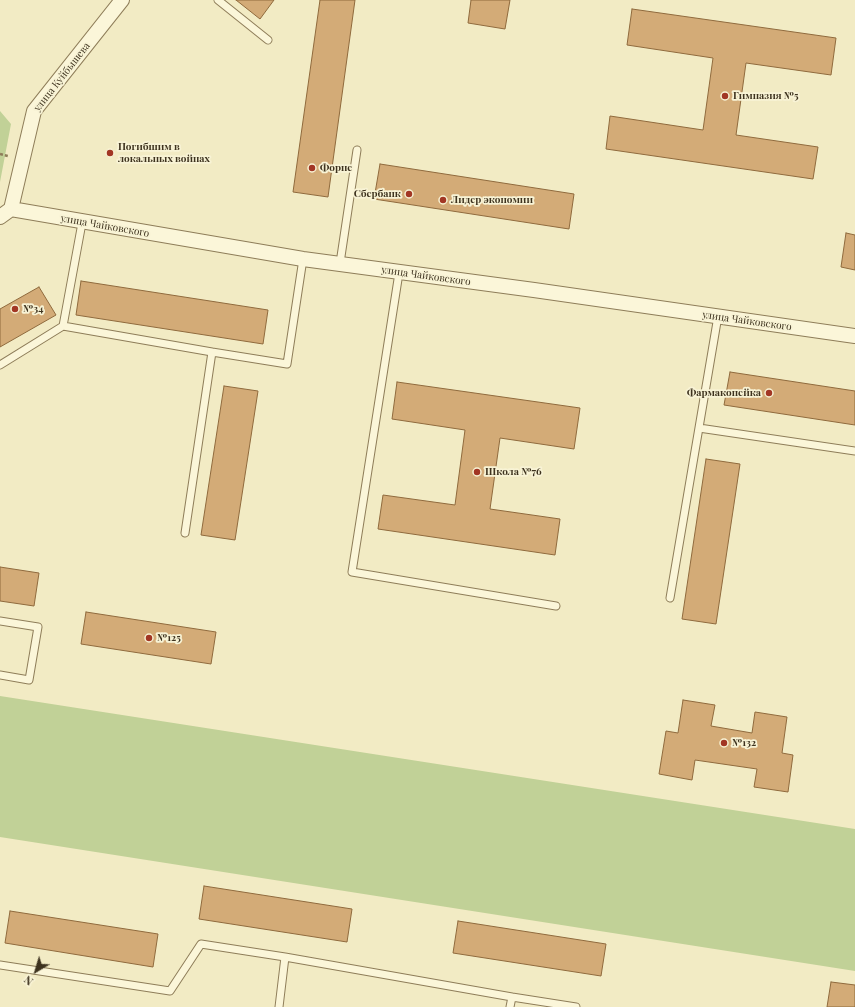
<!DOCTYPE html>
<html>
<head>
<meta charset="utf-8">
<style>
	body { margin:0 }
	#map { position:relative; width:855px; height:1007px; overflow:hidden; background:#f2ebc4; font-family:"Playfair Display",serif }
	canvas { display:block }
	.north { position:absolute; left:16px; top:951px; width:40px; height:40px; -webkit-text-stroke:3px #f8f3d5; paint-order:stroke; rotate:218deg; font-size:11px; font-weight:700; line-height:16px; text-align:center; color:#3d321e }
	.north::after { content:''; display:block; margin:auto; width:14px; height:18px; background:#3d321e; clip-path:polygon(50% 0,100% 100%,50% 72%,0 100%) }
</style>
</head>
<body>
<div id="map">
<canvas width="855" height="1007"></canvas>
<div class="north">N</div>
</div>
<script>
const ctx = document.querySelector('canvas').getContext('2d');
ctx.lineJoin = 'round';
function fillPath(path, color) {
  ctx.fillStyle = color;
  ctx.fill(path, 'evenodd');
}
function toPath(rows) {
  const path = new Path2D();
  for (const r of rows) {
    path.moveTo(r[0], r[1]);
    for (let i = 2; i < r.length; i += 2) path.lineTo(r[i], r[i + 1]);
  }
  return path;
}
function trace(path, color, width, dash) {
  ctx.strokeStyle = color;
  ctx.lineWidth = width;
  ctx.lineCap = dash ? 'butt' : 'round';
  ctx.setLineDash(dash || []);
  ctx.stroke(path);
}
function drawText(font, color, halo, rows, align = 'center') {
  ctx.font = font + ' "Playfair Display",serif';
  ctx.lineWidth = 3.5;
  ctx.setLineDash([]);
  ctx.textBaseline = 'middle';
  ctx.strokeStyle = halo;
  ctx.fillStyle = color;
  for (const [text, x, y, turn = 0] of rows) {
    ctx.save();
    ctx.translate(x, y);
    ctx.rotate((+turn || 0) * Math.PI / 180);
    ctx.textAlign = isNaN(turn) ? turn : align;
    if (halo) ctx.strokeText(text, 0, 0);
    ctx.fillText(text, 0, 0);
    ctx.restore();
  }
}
const green = toPath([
	[0,111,11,124,0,182],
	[0,696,855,829,855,971,0,837]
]);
const building = toPath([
	[236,0,274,0,260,19,236,0],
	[320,0,355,0,328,197,293,192,320,0],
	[471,0,510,0,505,29,468,23,471,0],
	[632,9,836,38,831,75,746,63,736,135,818,147,813,179,606,149,610,116,703,130,713,58,627,45,632,9],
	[380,164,574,194,569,229,374,199,380,164],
	[846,233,855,235,855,270,841,267,846,233],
	[81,281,268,310,263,344,76,315,81,281],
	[39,287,56,315,0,347,0,309,39,287],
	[730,372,855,391,855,425,724,405,730,372],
	[397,382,580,408,574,449,500,438,490,509,560,519,555,555,378,529,383,495,455,505,465,430,392,419,397,382],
	[224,386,258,391,235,540,201,535,224,386],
	[706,459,740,464,716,624,682,619,706,459],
	[0,567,39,573,34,606,0,601,0,567],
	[86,612,216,632,211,664,81,644,86,612],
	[683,700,715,705,711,726,752,733,755,712,787,717,782,753,793,755,788,792,754,787,757,769,695,760,692,780,659,774,666,731,678,733,683,700],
	[204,886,352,909,347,942,199,919,204,886],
	[10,911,158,934,153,967,5,943,10,911],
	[458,921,606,944,601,976,453,953,458,921],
	[831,982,855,985,855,1007,827,1007,831,982]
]);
const path = toPath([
	[0,154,8,156]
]);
const service = toPath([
	[218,0,268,40],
	[82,223,63,326,212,352],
	[340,263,357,150],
	[399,273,352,572,556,606],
	[0,365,63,326],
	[699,428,855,451],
	[185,533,212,352,287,364,303,259],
	[670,598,718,316],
	[0,621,38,627,29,680,0,675],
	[285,957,512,997,576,1007],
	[0,965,170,991,201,944,285,957,279,1007],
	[510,1007,512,997]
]);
const minor = toPath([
	[11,209,34,111,122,0],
	[0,217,11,209,303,259,534,290,855,336]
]);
const markers = [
	[725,96,4,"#a23624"],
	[110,153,4,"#a23624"],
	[312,168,4,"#a23624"],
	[409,194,4,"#a23624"],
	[443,200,4,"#a23624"],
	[15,309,4,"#a23624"],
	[769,393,4,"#a23624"],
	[477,472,4,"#a23624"],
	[149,638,4,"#a23624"],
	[724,743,4,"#a23624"]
];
const streetNames = [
	["улица Куйбышева",62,77,-52],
	["улица Чайковского",105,226,10],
	["улица Чайковского",426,276,8],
	["улица Чайковского",747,321,8]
];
const poiNames = [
	["Гимназия №5",733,96],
	["Погибшим в",118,147],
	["локальных войнах",118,159],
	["Форне",320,168],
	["Сбербанк",401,194,"right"],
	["Лидер экономии",451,200],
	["№34",23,309],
	["Фармакопейка",761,393,"right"],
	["Школа №76",485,472],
	["№125",157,638],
	["№132",732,743]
];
fillPath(green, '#c1d197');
fillPath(building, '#d3ab77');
trace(building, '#8f6a3d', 1);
trace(service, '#8e7d59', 9);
trace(minor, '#8e7d59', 16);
trace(path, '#8e7d59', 2.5, [3, 2]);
trace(service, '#fbf6d9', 7);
trace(minor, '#fbf6d9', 14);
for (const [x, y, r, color] of markers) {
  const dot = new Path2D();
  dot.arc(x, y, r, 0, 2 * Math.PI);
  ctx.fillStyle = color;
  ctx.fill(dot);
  trace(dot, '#f8f3d5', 1.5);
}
drawText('10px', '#3d321e', '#f8f3d5', streetNames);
drawText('bold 10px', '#3d321e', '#f8f3d5', poiNames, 'left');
</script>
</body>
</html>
